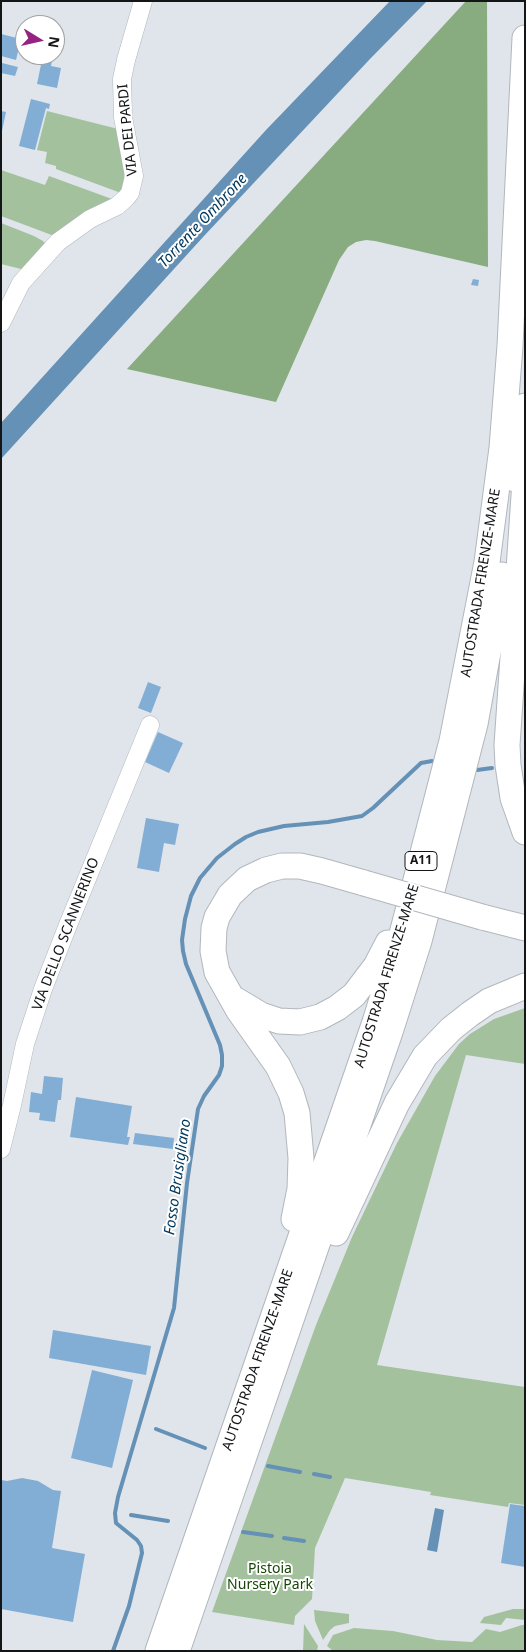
<!DOCTYPE html>
<html>
<head>
<meta charset="utf-8">
<style>
	body { margin:0 }
	#map { position:relative; width:526px; height:1652px; overflow:hidden; background:#dfe5eb; font-family:"Noto Sans",sans-serif }
	canvas { display:block }
	.frame { position:absolute; inset:0; border:2px solid #131517; pointer-events:none }
	.north { position:absolute; left:15px; top:15px; width:50px; height:50px; box-sizing:border-box; background:#fff; border:1px solid #a1a1a2; border-radius:50%; rotate:99deg; font-size:14px; font-weight:700; line-height:20px; text-align:center; color:#131517 }
	.north::after { content:''; display:block; margin:auto; width:18px; height:22px; background:#952382; clip-path:polygon(50% 0,100% 100%,50% 72%,0 100%) }
</style>
</head>
<body>
<div id="map">
<canvas width="526" height="1652"></canvas>
<div class="frame"></div>
<div class="north">N</div>
</div>
<script>
const ctx = document.querySelector('canvas').getContext('2d');
ctx.lineJoin = 'round';
function fillPath(path, color) {
  ctx.fillStyle = color;
  ctx.fill(path, 'evenodd');
}
function toPath(rows) {
  const path = new Path2D();
  for (const r of rows) {
    path.moveTo(r[0], r[1]);
    for (let i = 2; i < r.length; i += 2) path.lineTo(r[i], r[i + 1]);
  }
  return path;
}
function trace(path, color, width, dash) {
  ctx.strokeStyle = color;
  ctx.lineWidth = width;
  ctx.lineCap = dash ? 'butt' : 'round';
  ctx.setLineDash(dash || []);
  ctx.stroke(path);
}
function drawText(font, color, halo, rows, align = 'center') {
  ctx.font = font + ' "Noto Sans",sans-serif';
  ctx.lineWidth = 4;
  ctx.setLineDash([]);
  ctx.textBaseline = 'middle';
  ctx.strokeStyle = halo;
  ctx.fillStyle = color;
  for (const [text, x, y, turn = 0] of rows) {
    ctx.save();
    ctx.translate(x, y);
    ctx.rotate((+turn || 0) * Math.PI / 180);
    ctx.textAlign = isNaN(turn) ? turn : align;
    if (halo) ctx.strokeText(text, 0, 0);
    ctx.fillText(text, 0, 0);
    ctx.restore();
  }
}
const green = toPath([
	[47,111,118,129,127,173,121,193,56,169,56,166,45,163,47,152,37,150],
	[1,170,45,185,49,176,112,199,57,237,1,216],
	[1,223,34,236,43,241,46,244,25,270,1,264],
	[525,1008,525,1064,466,1055,377,1365,525,1387,525,1505,509,1503,508,1507,430,1495,431,1492,345,1478,315,1548,312,1599,295,1616,294,1625,212,1612,316,1325,352,1237,397,1143,435,1076,459,1044,470,1034,494,1019],
	[513,1609,525,1609,525,1620,506,1618,501,1625,480,1623,484,1617],
	[314,1610,349,1614,349,1623,335,1626,330,1630,323,1640,315,1621],
	[304,1624,318,1646,317,1651,303,1651],
	[522,1625,525,1625,525,1651,333,1651,327,1646,333,1635,354,1628,393,1631,437,1640,472,1642,486,1629,500,1632]
]);
const forest = toPath([
	[466,1,487,1,488,267,375,241,366,240,356,242,348,247,339,260,276,402,127,369]
]);
const water = toPath([
	[390,1,427,1,369,60,204,236,1,459,1,423,266,130],
	[435,1508,444,1510,437,1552,427,1550]
]);
const stream = toPath([
	[477,770,492,768],
	[156,1429,205,1448],
	[268,1466,300,1472],
	[314,1474,330,1477],
	[131,1515,168,1521],
	[243,1532,272,1536],
	[284,1538,304,1541],
	[113,1651,129,1606,142,1553,141,1546,137,1540,116,1523,115,1513,118,1497,174,1308,187,1183,198,1109,204,1096,219,1075,222,1066,222,1055,220,1045,186,964,183,951,182,940,185,919,191,896,200,878,217,858,235,844,246,837,258,832,284,826,328,822,362,816,373,808,421,763,432,761]
]);
const building = toPath([
	[1,34,21,39,16,60,1,56],
	[43,55,53,55,51,66,61,68,57,88,37,84],
	[2,63,18,67,15,76,1,73],
	[31,99,50,104,49,109,46,108,35,150,19,146],
	[1,111,6,112,2,131,1,131],
	[473,279,479,280,478,286,471,285],
	[148,682,161,687,151,713,138,708],
	[158,732,183,743,169,773,145,762],
	[146,818,179,824,175,845,164,843,159,872,137,868],
	[44,1076,63,1078,61,1100,58,1100,55,1122,39,1120,40,1113,29,1112,31,1092,42,1094],
	[76,1097,132,1106,127,1137,130,1137,128,1145,70,1137],
	[135,1133,174,1138,173,1149,133,1144],
	[53,1330,151,1346,146,1375,49,1358],
	[92,1370,133,1380,112,1468,71,1458],
	[22,1478,38,1481,53,1490,61,1491,52,1548,85,1554,73,1622,1,1609,1,1480,7,1481],
	[510,1504,525,1506,525,1567,501,1563]
]);
const minor = toPath([
	[1,323,21,283,58,242,90,219,117,206,126,198,130,193,134,176,123,117,122,79,126,60,143,1],
	[1,1149,12,1105,25,1044,43,989,68,925,150,725]
]);
const highway = toPath([
	[515,479,525,406],
	[525,481,507,745,508,765,513,798,525,832],
	[482,917,525,928],
	[236,1000,261,1015,279,1021,300,1022,320,1017,337,1008,354,995,376,966,388,943],
	[294,1219,300,1189,301,1158,297,1113,291,1093,278,1066,239,1011,217,972,213,951,214,928,217,917,230,895,247,879,266,870,282,866,300,866,322,871,364,883],
	[336,1233,397,1103,425,1056,451,1029,470,1014,489,1001,525,986],
	[158,1651,375,1022,401,938,452,741,487,562,502,448,510,346,525,38],
	[177,1651,390,1032,419,941,475,724,502,575]
]);
const highwayBridge = toPath([
	[364,883,482,917]
]);
const shields = [
	[421,861,32]
];
const shieldNames = [
	["A11",421,861]
];
const streetNames = [
	["VIA DEI PARDI",128,130,-96],
	["AUTOSTRADA FIRENZE-MARE",481,583,-81],
	["VIA DELLO SCANNERINO",66,934,-69],
	["AUTOSTRADA FIRENZE-MARE",387,976,-73],
	["AUTOSTRADA FIRENZE-MARE",258,1360,-71]
];
const parkNames = [
	["Pistoia",270,1569],
	["Nursery Park",270,1585]
];
const waterNames = [
	["Torrente Ombrone",203,221,-47],
	["Fosso Brusigliano",178,1177,-82]
];
fillPath(green, '#a4c19d');
fillPath(forest, '#88ab80');
fillPath(water, '#6591b6');
trace(stream, '#6591b6', 4);
fillPath(building, '#82aed5');
trace(minor, '#b1b7bd', 19);
trace(highway, '#b1b7bd', 27);
trace(minor, '#fff', 18);
trace(highway, '#fff', 25);
trace(highwayBridge, '#b1b7bd', 27, []);
trace(highwayBridge, '#fff', 25);
for (const [x, y, w] of shields) {
  const box = new Path2D();
  box.roundRect(x - w / 2, y - 9.5, w, 19, 4);
  ctx.fillStyle = '#fff';
  ctx.fill(box);
  trace(box, '#131517', 1);
}
drawText('bold 12px', '#131517', null, shieldNames);
drawText('14px', '#131517', '#fff', streetNames);
drawText('14px', '#154507', '#fff', parkNames);
drawText('italic 15px', '#00375b', '#fff', waterNames);
</script>
</body>
</html>
